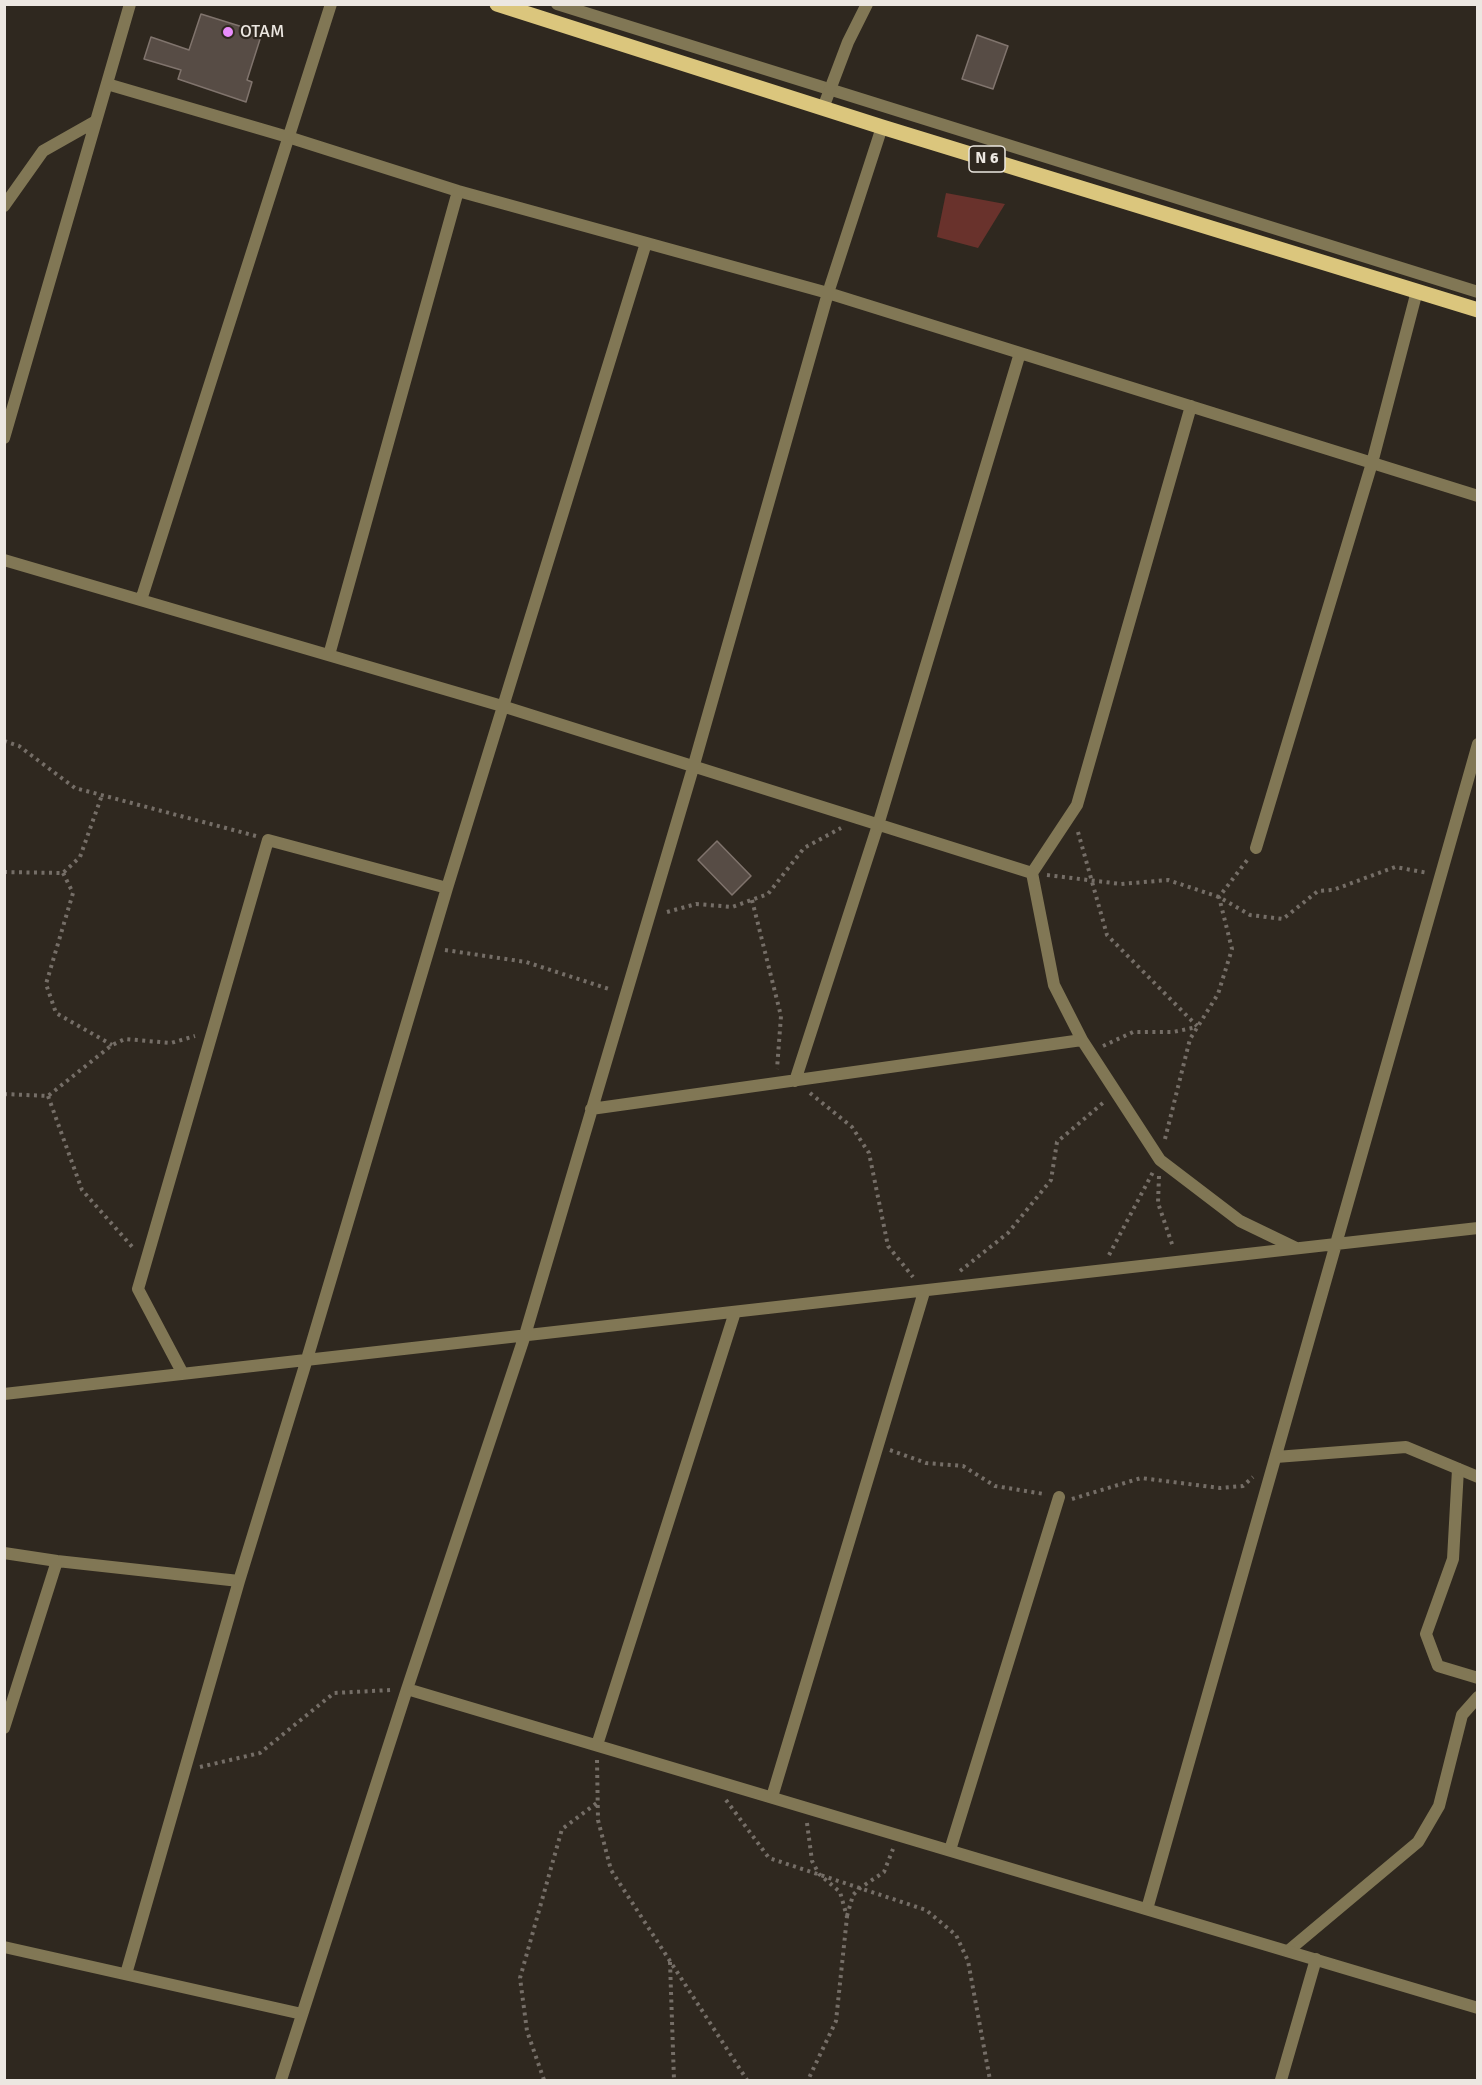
<!DOCTYPE html>
<html>
<head>
<meta charset="utf-8">
<style>
	body { margin:0 }
	#map { position:relative; width:1482px; height:2085px; overflow:hidden; background:#2f281f; font-family:Signika,sans-serif }
	canvas { display:block }
	.frame { position:absolute; inset:0; border:6px solid #ece7e1; pointer-events:none }
</style>
</head>
<body>
<div id="map">
<canvas width="1482" height="2085"></canvas>
<div class="frame"></div>
</div>
<script>
const ctx = document.querySelector('canvas').getContext('2d');
ctx.lineJoin = 'round';
function fillPath(path, color) {
  ctx.fillStyle = color;
  ctx.fill(path, 'evenodd');
}
function toPath(rows) {
  const path = new Path2D();
  for (const r of rows) {
    path.moveTo(r[0], r[1]);
    for (let i = 2; i < r.length; i += 2) path.lineTo(r[i], r[i + 1]);
  }
  return path;
}
function trace(path, color, width, dash) {
  ctx.strokeStyle = color;
  ctx.lineWidth = width;
  ctx.lineCap = dash ? 'butt' : 'round';
  ctx.setLineDash(dash || []);
  ctx.stroke(path);
}
function drawText(font, color, halo, rows, align = 'center') {
  ctx.font = font + ' Signika,sans-serif';
  ctx.lineWidth = 4.5;
  ctx.setLineDash([]);
  ctx.textBaseline = 'middle';
  ctx.strokeStyle = halo;
  ctx.fillStyle = color;
  for (const [text, x, y, turn = 0] of rows) {
    ctx.save();
    ctx.translate(x, y);
    ctx.rotate((+turn || 0) * Math.PI / 180);
    ctx.textAlign = isNaN(turn) ? turn : align;
    if (halo) ctx.strokeText(text, 0, 0);
    ctx.fillText(text, 0, 0);
    ctx.restore();
  }
}
const green = toPath([
	[946,193,1005,204,978,248,937,237]
]);
const building = toPath([
	[201,14,262,33,247,80,252,82,246,102,178,79,181,70,144,59,151,37,189,50,201,14],
	[977,35,1008,46,993,89,962,79,977,35],
	[717,841,751,876,732,895,698,860,717,841]
]);
const path = toPath([
	[4,741,19,746,75,788,256,836],
	[1078,832,1107,935,1197,1026],
	[4,872,63,873,80,857,102,795],
	[63,873,73,893,46,984,56,1013,112,1045],
	[1047,875,1121,884,1168,880,1219,897,1250,915,1283,919,1318,891,1333,890,1395,867,1428,873],
	[752,900,781,1016,777,1069],
	[667,912,696,904,732,907,768,894,804,848,841,828],
	[445,950,526,962,612,990],
	[1103,1046,1133,1032,1173,1032,1197,1027],
	[810,1093,852,1127,869,1153,888,1246,913,1277],
	[4,1094,48,1096,112,1045,125,1039,171,1043,195,1036],
	[48,1096,82,1190,135,1250],
	[1165,1139,1190,1039,1218,994,1232,949,1219,897,1248,859],
	[1159,1176,1158,1203,1173,1247],
	[1109,1255,1153,1172],
	[960,1271,1008,1233,1051,1180,1057,1142,1104,1102],
	[890,1450,926,1463,963,1466,995,1486,1044,1494],
	[1072,1499,1141,1478,1220,1488,1243,1486,1253,1477],
	[597,1760,598,1820,611,1870,747,2080],
	[200,1767,260,1753,334,1693,391,1690],
	[726,1800,769,1858,926,1910,956,1935,968,1961,990,2080],
	[807,1823,812,1861,819,1874,840,1892,847,1917,836,2021,808,2080],
	[847,1916,853,1895,860,1888,884,1872,893,1849],
	[670,1962,674,2080],
	[544,2080,527,2031,520,1978,562,1829,598,1802]
]);
const service = toPath([
	[557,4,1478,292],
	[1458,1469,1453,1559,1426,1634,1438,1666,1478,1678],
	[1288,1951,1418,1842,1439,1806,1462,1715,1478,1697]
]);
const minor = toPath([
	[107,84,288,137,458,191,828,293,1478,496],
	[823,108,848,42,867,4],
	[4,206,43,151,96,121],
	[1191,406,1077,805,1032,873,1054,985,1082,1040,1160,1160,1240,1221,1296,1248],
	[4,438,130,4],
	[4,560,502,706,1032,873],
	[141,600,331,4],
	[329,655,458,191],
	[1256,848,1372,463,1417,291],
	[795,1081,878,825,1020,353],
	[591,1109,1082,1040],
	[183,1374,138,1289,268,840,447,888],
	[4,1394,1478,1228],
	[1276,1457,1406,1447,1478,1477],
	[4,1553,57,1561,239,1581],
	[407,1689,1478,2008],
	[4,1728,57,1561],
	[597,1745,735,1312],
	[772,1797,924,1292],
	[950,1850,1059,1497],
	[1147,1909,1478,744],
	[4,1947,302,2014],
	[126,1974,239,1581,307,1359,447,888,646,243],
	[281,2080,407,1689,525,1335,693,768,828,293,882,127],
	[1281,2080,1316,1959]
]);
const primary = toPath([
	[497,4,882,127,1478,310]
]);
const markers = [
	[228,32,6,"#ea8dfc"]
];
const shields = [
	[987,159,36]
];
const shieldNames = [
	["N 6",987,159]
];
const poiNames = [
	["OTAM",240,32]
];
fillPath(green, '#69322c');
fillPath(building, '#574c45');
trace(building, '#80746d', 1.5);
trace(path, '#756e67', 4, [3, 4.5]);
trace(service, '#817755', 12);
trace(minor, '#817755', 12);
trace(primary, '#dbc67d', 15);
for (const [x, y, r, color] of markers) {
  const dot = new Path2D();
  dot.arc(x, y, r, 0, 2 * Math.PI);
  ctx.fillStyle = color;
  ctx.fill(dot);
  trace(dot, '#2f281f', 2);
}
for (const [x, y, w] of shields) {
  const box = new Path2D();
  box.roundRect(x - w / 2, y - 13, w, 26, 4.5);
  ctx.fillStyle = '#2f281f';
  ctx.fill(box);
  trace(box, '#ece7e1', 1.5);
}
drawText('bold 16px', '#ece7e1', null, shieldNames);
drawText('18px', '#ece7e1', '#2f281f', poiNames, 'left');
</script>
</body>
</html>
